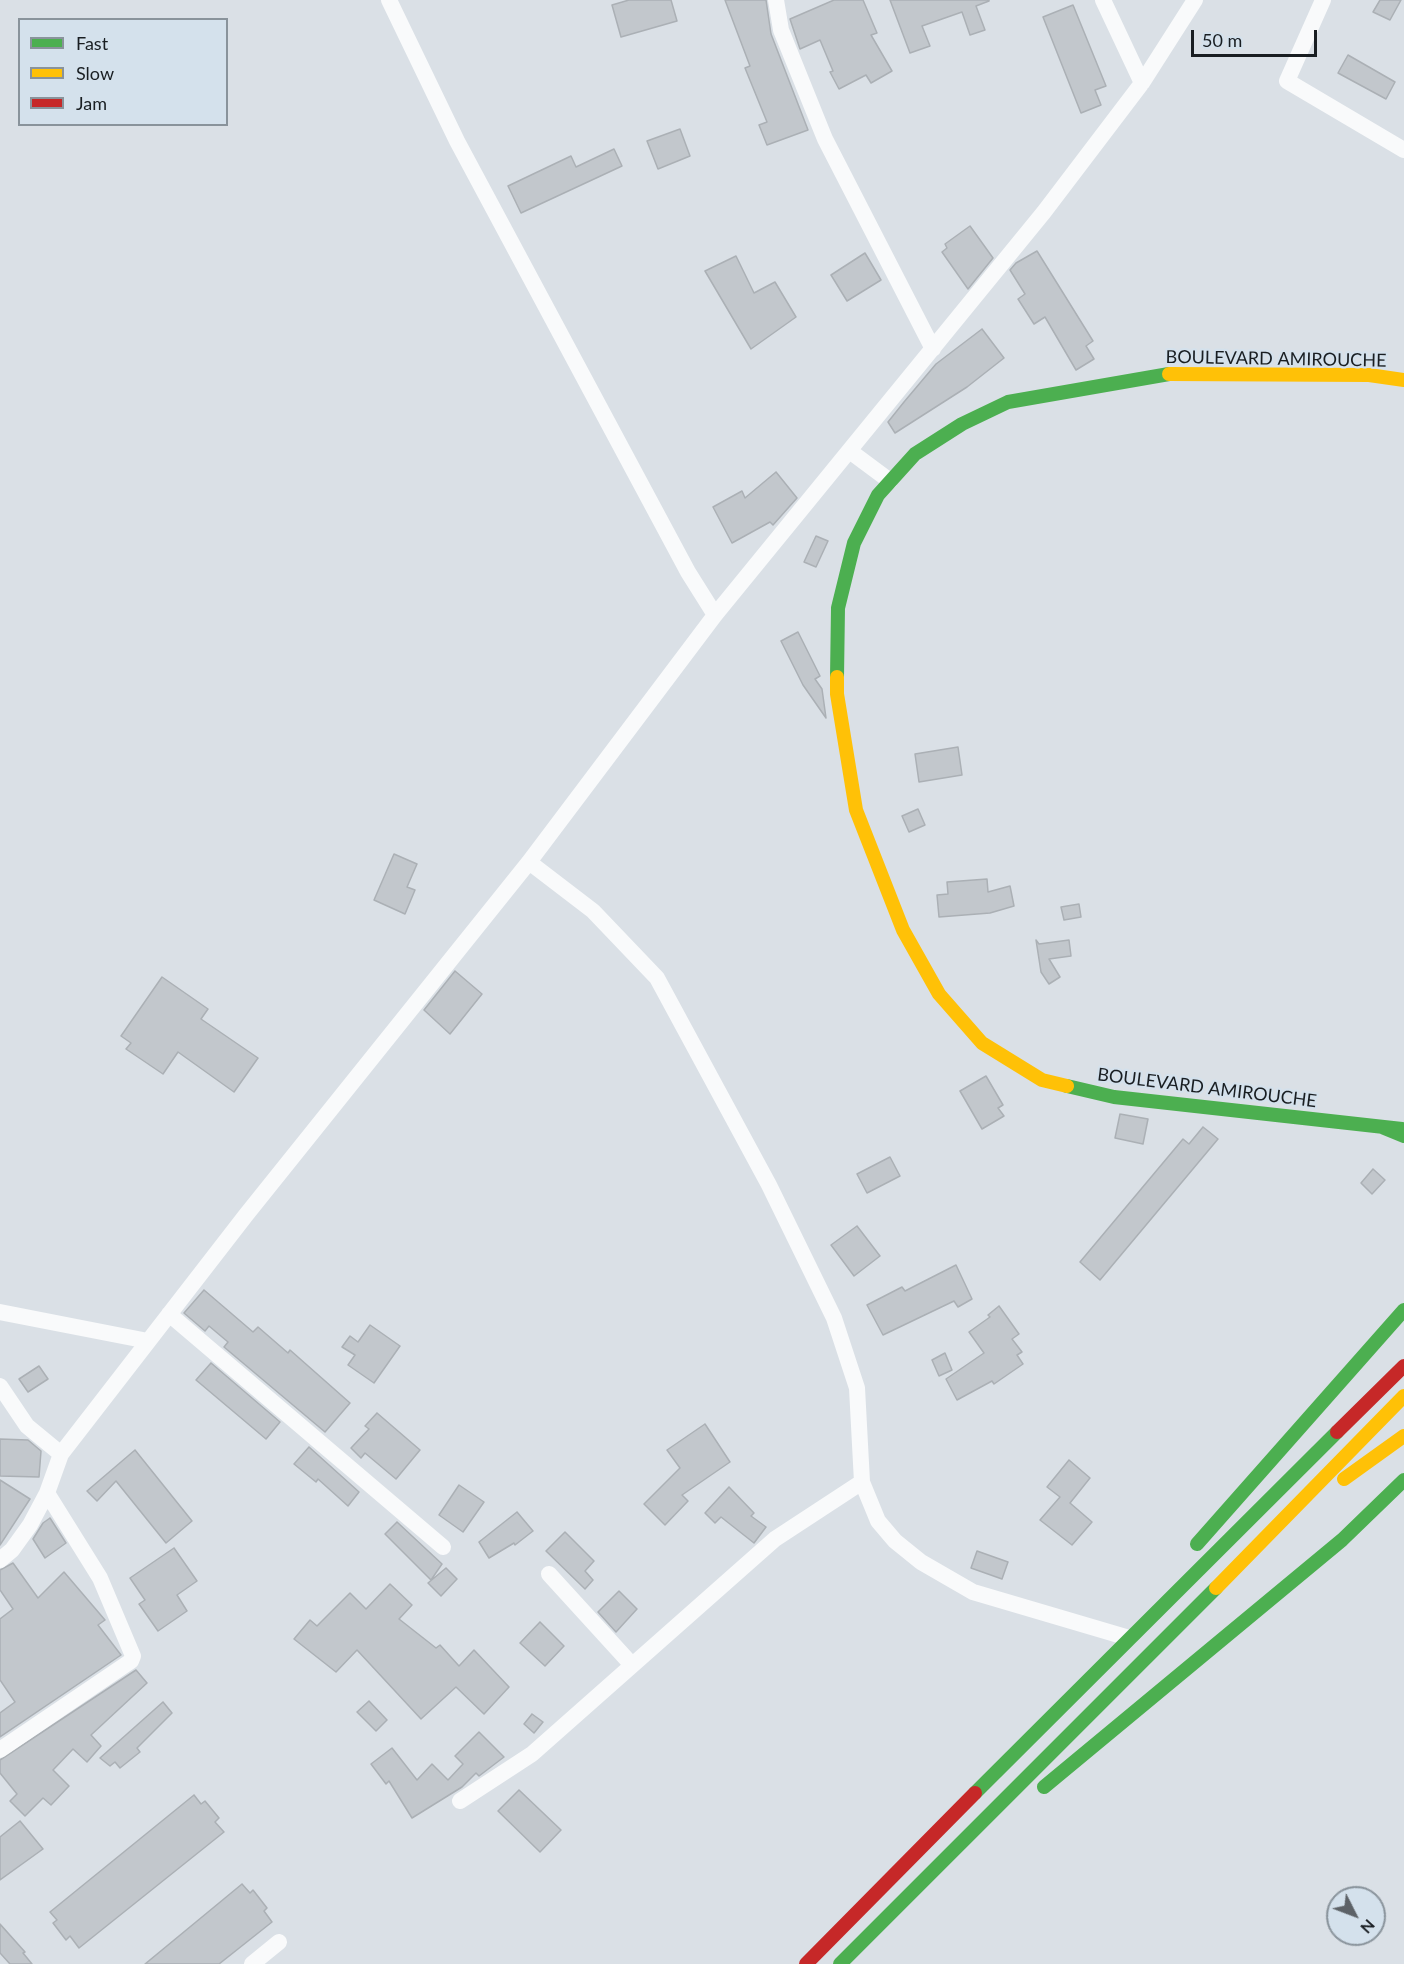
<!DOCTYPE html>
<html>
<head>
<meta charset="utf-8">
<style>
	body { margin:0 }
	#map { position:relative; width:1404px; height:1964px; overflow:hidden; background:#dae0e6; font-family:Lato,sans-serif }
	canvas { display:block }
	.legend { position:absolute; left:18px; top:18px; width:210px; height:108px; box-sizing:border-box; background:#d4e1ec; border:2px solid #89939b; margin:0; padding:8px 10px; list-style:none; font-size:18px; color:#191e22 }
	.legend li { display:flex; align-items:center; gap:12px; height:30px }
	.legend b { width:30px; border:2px solid #89939b }
	.north { position:absolute; left:1326px; top:1886px; width:60px; height:60px; box-sizing:border-box; background:#d4e1ec; border:2px solid #89939b; border-radius:50%; rotate:132deg; font-size:16px; font-weight:700; line-height:24px; text-align:center; color:#191e22 }
	.north::after { content:''; display:block; margin:auto; width:21px; height:27px; background:#5d6267; clip-path:polygon(50% 0,100% 100%,50% 72%,0 100%) }
	.scale { position:absolute; left:1191px; top:30px; width:126px; height:27px; box-sizing:border-box; border:3px solid #191e22; border-top:0; padding-left:8px; font-size:18px; line-height:21px; white-space:nowrap; color:#191e22; -webkit-text-stroke:4px #d4e1ec; paint-order:stroke }
</style>
</head>
<body>
<div id="map">
<canvas width="1404" height="1964"></canvas>
<ul class="legend">
<li><b style="height:8px;background:#4caf50"></b>Fast</li>
<li><b style="height:8px;background:#ffc107"></b>Slow</li>
<li><b style="height:8px;background:#c62828"></b>Jam</li>
</ul>
<div class="north">N</div>
<div class="scale">50 m</div>
</div>
<script>
const ctx = document.querySelector('canvas').getContext('2d');
ctx.lineJoin = 'round';
function fillPath(path, color) {
  ctx.fillStyle = color;
  ctx.fill(path, 'evenodd');
}
function toPath(rows) {
  const path = new Path2D();
  for (const r of rows) {
    path.moveTo(r[0], r[1]);
    for (let i = 2; i < r.length; i += 2) path.lineTo(r[i], r[i + 1]);
  }
  return path;
}
function trace(path, color, width, dash) {
  ctx.strokeStyle = color;
  ctx.lineWidth = width;
  ctx.lineCap = dash ? 'butt' : 'round';
  ctx.setLineDash(dash || []);
  ctx.stroke(path);
}
function drawText(font, color, halo, rows, align = 'center') {
  ctx.font = font + ' Lato,sans-serif';
  ctx.lineWidth = 4.5;
  ctx.setLineDash([]);
  ctx.textBaseline = 'middle';
  ctx.strokeStyle = halo;
  ctx.fillStyle = color;
  for (const [text, x, y, turn = 0] of rows) {
    ctx.save();
    ctx.translate(x, y);
    ctx.rotate((+turn || 0) * Math.PI / 180);
    ctx.textAlign = isNaN(turn) ? turn : align;
    if (halo) ctx.strokeText(text, 0, 0);
    ctx.fillText(text, 0, 0);
    ctx.restore();
  }
}
const building = toPath([
	[629,0,671,0,677,21,621,37,612,5,629,0],
	[725,0,766,0,771,34,808,130,767,145,759,125,767,122,745,68,750,66,725,0],
	[834,0,863,0,877,33,871,35,892,71,871,83,866,75,839,89,830,72,833,71,820,40,800,49,790,19,834,0],
	[890,0,989,0,989,1,976,6,985,30,970,35,962,12,922,26,930,46,910,53,890,0],
	[1380,0,1401,0,1390,20,1373,12,1380,0],
	[1073,5,1106,86,1095,90,1101,105,1081,113,1043,17,1073,5],
	[1348,55,1395,82,1386,99,1338,73,1348,55],
	[680,129,690,156,658,169,647,141,680,129],
	[614,149,622,166,521,213,508,186,571,156,576,167,614,149],
	[970,226,993,258,968,289,942,252,947,248,945,244,970,226],
	[1037,251,1093,341,1086,346,1094,359,1076,370,1045,317,1034,324,1018,299,1025,294,1010,270,1016,263,1037,251],
	[865,253,881,280,847,301,831,275,865,253],
	[736,256,754,293,775,282,796,317,751,349,705,271,736,256],
	[982,329,1004,358,967,387,895,433,888,422,904,402,936,364,982,329],
	[776,472,797,498,773,525,770,522,732,543,713,507,742,491,745,498,776,472],
	[816,536,828,541,816,567,804,562,816,536],
	[798,632,820,676,815,679,822,689,826,718,803,685,781,641,798,632],
	[958,747,962,775,919,782,915,754,958,747],
	[918,809,925,825,909,832,902,816,918,809],
	[394,854,417,864,407,887,415,890,405,914,374,900,394,854],
	[987,879,988,892,1010,886,1014,906,990,913,939,917,937,895,948,894,947,882,987,879],
	[1079,904,1081,917,1064,920,1061,907,1079,904],
	[1036,940,1039,944,1069,940,1071,956,1049,959,1060,977,1049,984,1041,972,1036,940],
	[455,971,482,994,450,1034,424,1010,455,971],
	[162,977,208,1009,201,1019,258,1058,234,1092,178,1052,163,1074,126,1049,131,1043,121,1036,162,977],
	[986,1076,1003,1105,998,1108,1004,1116,982,1129,960,1091,986,1076],
	[1120,1114,1148,1119,1143,1144,1115,1138,1120,1114],
	[1203,1127,1218,1139,1100,1280,1080,1262,1183,1139,1189,1144,1203,1127],
	[890,1157,900,1176,867,1193,857,1174,890,1157],
	[1373,1169,1385,1180,1372,1194,1361,1183,1373,1169],
	[857,1226,880,1256,854,1276,831,1245,857,1226],
	[956,1265,972,1299,958,1307,954,1301,883,1335,867,1305,902,1287,905,1291,956,1265],
	[204,1290,253,1332,258,1327,288,1353,290,1350,350,1403,325,1432,224,1347,228,1342,209,1326,205,1331,184,1313,204,1290],
	[999,1306,1019,1334,1012,1339,1022,1352,1017,1355,1023,1364,994,1384,992,1381,957,1400,946,1379,984,1353,969,1332,990,1317,988,1315,999,1306],
	[370,1325,400,1346,374,1383,348,1365,355,1355,342,1347,350,1336,358,1342,370,1325],
	[945,1353,952,1370,939,1376,932,1360,945,1353],
	[211,1363,280,1422,266,1439,196,1380,211,1363],
	[39,1366,48,1379,28,1392,19,1379,39,1366],
	[377,1413,420,1450,396,1479,365,1453,361,1458,351,1448,369,1429,365,1426,377,1413],
	[705,1424,730,1462,682,1495,688,1501,665,1525,644,1504,680,1468,667,1450,705,1424],
	[0,1439,28,1440,41,1451,39,1477,0,1476,0,1439],
	[309,1447,359,1492,348,1506,318,1479,316,1482,294,1464,309,1447],
	[135,1450,192,1521,166,1543,116,1481,97,1501,87,1491,135,1450],
	[1069,1460,1090,1478,1070,1503,1092,1522,1072,1545,1040,1520,1060,1497,1047,1487,1069,1460],
	[0,1480,30,1499,0,1545,0,1480],
	[459,1485,484,1502,463,1532,439,1515,459,1485],
	[729,1487,754,1513,751,1516,766,1527,754,1543,721,1517,715,1523,705,1513,729,1487],
	[517,1512,533,1531,515,1545,514,1543,489,1558,479,1542,517,1512],
	[50,1518,66,1543,45,1558,33,1539,43,1523,50,1518],
	[397,1522,442,1564,431,1580,385,1534,397,1522],
	[565,1532,594,1561,585,1571,593,1580,585,1589,546,1551,565,1532],
	[174,1548,197,1581,177,1595,187,1611,158,1631,139,1604,145,1600,130,1578,174,1548],
	[977,1551,1008,1562,1002,1579,971,1568,977,1551],
	[13,1563,38,1598,64,1572,105,1620,98,1625,121,1655,0,1737,0,1713,15,1702,0,1680,0,1619,13,1609,0,1590,0,1570,13,1563],
	[446,1568,457,1579,441,1596,428,1583,446,1568],
	[390,1584,412,1605,399,1619,436,1648,440,1645,459,1666,474,1650,509,1687,484,1714,456,1687,421,1719,357,1650,336,1672,294,1639,310,1620,317,1626,350,1593,366,1609,390,1584],
	[619,1591,637,1609,616,1632,598,1612,619,1591],
	[540,1622,564,1646,545,1666,520,1643,540,1622],
	[136,1670,147,1683,91,1735,101,1746,87,1762,73,1749,53,1770,69,1786,51,1805,43,1798,25,1816,10,1801,17,1794,0,1773,0,1760,136,1670],
	[369,1701,387,1720,376,1731,357,1712,369,1701],
	[163,1702,172,1713,137,1748,140,1752,120,1768,115,1762,110,1766,100,1758,163,1702],
	[532,1714,543,1722,534,1733,524,1724,532,1714],
	[479,1732,504,1757,479,1776,476,1773,462,1787,412,1818,389,1781,386,1784,371,1764,392,1748,417,1780,432,1764,448,1780,463,1764,455,1756,479,1732],
	[519,1790,561,1830,540,1852,498,1811,519,1790],
	[194,1795,201,1804,205,1801,219,1818,215,1822,224,1832,79,1948,70,1936,66,1940,53,1923,57,1920,50,1912,194,1795],
	[20,1821,43,1849,0,1880,0,1837,20,1821],
	[242,1884,250,1893,253,1890,267,1908,264,1911,272,1922,219,1964,145,1964,242,1884],
	[0,1924,25,1952,23,1953,32,1964,10,1964,0,1953,0,1924]
]);
const street = toPath([
	[389,0,457,141,688,572,715,615],
	[776,0,781,30,825,139,933,349],
	[1103,0,1142,83],
	[1323,0,1287,81,1404,150],
	[851,452,890,481],
	[529,862,593,911,657,978,769,1185,834,1318,857,1388,862,1482,878,1521,895,1541,921,1562,973,1592,1129,1638],
	[0,1312,148,1341],
	[169,1314,443,1547],
	[0,1386,27,1426,61,1454],
	[0,1560,12,1550,30,1525,47,1493,61,1454,246,1215,529,862,715,615,1044,212,1142,83,1195,0],
	[549,1574,632,1665],
	[0,1750,131,1661,133,1656,100,1578,47,1493],
	[460,1801,532,1754,775,1539,862,1482],
	[252,1964,279,1942]
]);
const fast = toPath([
	[837,677,838,608,854,543,878,495,915,454,962,424,1008,402,1169,374],
	[1067,1086,1114,1097,1402,1129],
	[1382,1127,1404,1136],
	[1197,1544,1404,1310],
	[1044,1787,1342,1540,1404,1480],
	[975,1793,1337,1432],
	[840,1964,1216,1588]
]);
const slow = toPath([
	[1169,374,1369,375,1404,380],
	[837,677,837,694,856,810,903,930,939,994,982,1043,1042,1080,1067,1086],
	[1344,1479,1404,1436],
	[1216,1588,1404,1396]
]);
const jam = toPath([
	[1337,1432,1404,1366],
	[806,1964,975,1793]
]);
const streetNames = [
	["BOULEVARD AMIROUCHE",1276,359,1],
	["BOULEVARD AMIROUCHE",1207,1088,7]
];
fillPath(building, '#c2c7cc');
trace(building, '#abb0b5', 1.5);
trace(street, '#f9fafb', 16);
trace(fast, '#4caf50', 14);
trace(slow, '#ffc107', 14);
trace(jam, '#c62828', 14);
drawText('18px', '#191e22', '#d4e1ec', streetNames);
</script>
</body>
</html>
